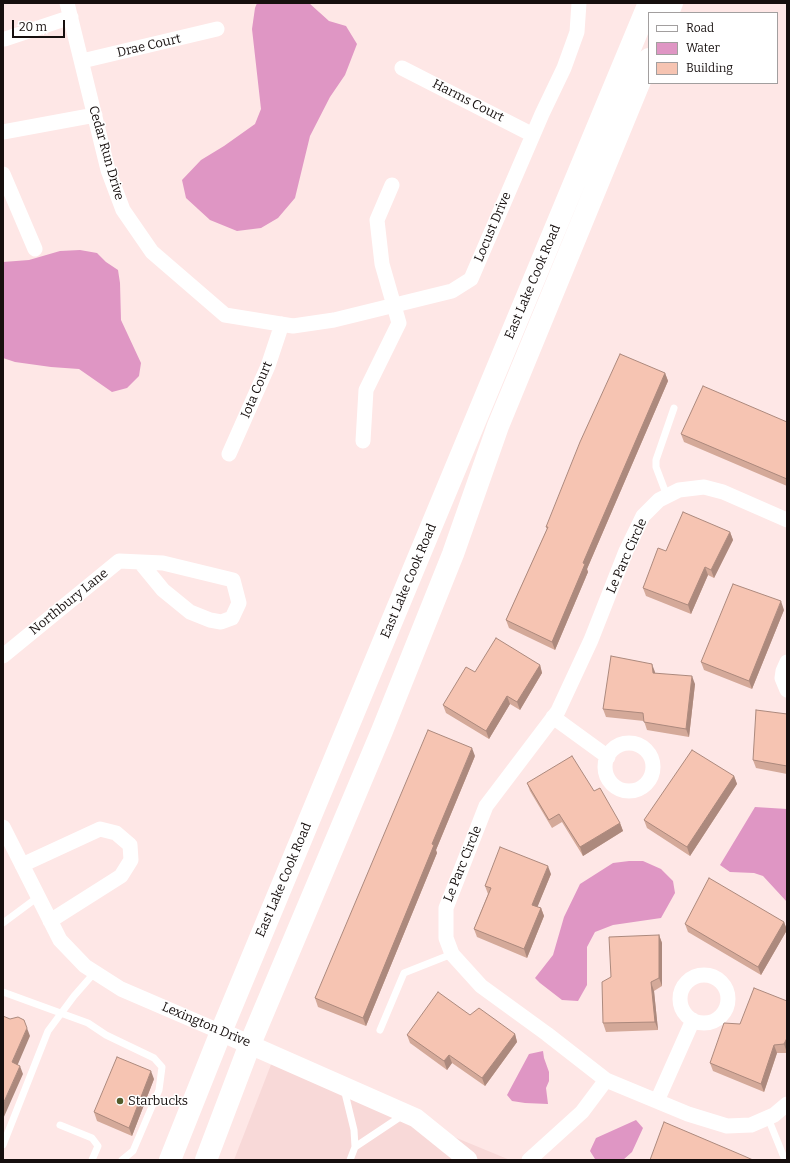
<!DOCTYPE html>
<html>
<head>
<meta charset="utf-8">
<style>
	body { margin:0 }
	#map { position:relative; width:790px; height:1163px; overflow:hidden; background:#fee7e6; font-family:Bitter,serif }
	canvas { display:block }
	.frame { position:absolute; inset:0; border:4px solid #160f0e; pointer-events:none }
	.legend { position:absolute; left:648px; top:12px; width:130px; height:72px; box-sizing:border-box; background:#fff; border:1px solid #a29f9f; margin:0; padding:5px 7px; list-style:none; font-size:12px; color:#160f0e }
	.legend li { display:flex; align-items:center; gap:8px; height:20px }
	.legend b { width:20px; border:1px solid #a29f9f }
	.scale { position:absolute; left:12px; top:20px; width:53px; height:18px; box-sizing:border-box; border:2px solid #160f0e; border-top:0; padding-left:5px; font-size:12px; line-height:14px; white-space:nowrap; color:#160f0e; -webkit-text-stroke:3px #fff; paint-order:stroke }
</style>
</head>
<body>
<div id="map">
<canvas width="790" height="1163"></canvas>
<div class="frame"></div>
<ul class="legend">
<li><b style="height:5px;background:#fff"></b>Road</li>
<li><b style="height:11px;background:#df96c4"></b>Water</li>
<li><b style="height:11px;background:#f6c4b2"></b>Building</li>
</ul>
<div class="scale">20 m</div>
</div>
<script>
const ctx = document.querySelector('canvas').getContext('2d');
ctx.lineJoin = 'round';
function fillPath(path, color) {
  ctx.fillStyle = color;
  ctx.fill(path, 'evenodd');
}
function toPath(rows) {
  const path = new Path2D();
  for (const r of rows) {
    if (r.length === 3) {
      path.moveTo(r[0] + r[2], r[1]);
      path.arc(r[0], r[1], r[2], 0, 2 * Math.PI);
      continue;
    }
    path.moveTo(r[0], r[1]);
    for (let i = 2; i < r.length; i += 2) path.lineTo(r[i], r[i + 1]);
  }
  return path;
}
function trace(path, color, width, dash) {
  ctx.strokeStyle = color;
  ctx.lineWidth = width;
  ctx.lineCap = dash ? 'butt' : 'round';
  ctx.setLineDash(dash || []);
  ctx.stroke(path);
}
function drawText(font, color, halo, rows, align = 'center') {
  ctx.font = font + ' Bitter,serif';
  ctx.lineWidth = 3;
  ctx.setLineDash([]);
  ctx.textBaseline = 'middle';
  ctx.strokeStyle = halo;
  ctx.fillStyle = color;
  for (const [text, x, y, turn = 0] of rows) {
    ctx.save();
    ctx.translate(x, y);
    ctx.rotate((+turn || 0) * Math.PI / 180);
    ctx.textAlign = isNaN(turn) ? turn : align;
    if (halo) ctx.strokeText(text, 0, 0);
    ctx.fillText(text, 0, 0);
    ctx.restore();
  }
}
const built = toPath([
	[272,1062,510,1160,234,1160]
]);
const water = toPath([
	[257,3,309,3,329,21,346,26,357,44,345,75,330,97,310,136,295,198,278,218,261,228,237,231,210,220,186,198,182,180,201,160,224,146,255,124,261,109,252,29,255,8],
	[80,250,97,253,106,262,118,270,120,283,121,320,141,363,139,376,127,388,112,392,79,369,51,367,15,362,3,358,3,262,29,260,60,251],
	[755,807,787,809,787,902,763,876,754,873,730,872,720,865],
	[629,861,643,861,661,869,673,881,675,893,661,918,613,925,595,932,587,947,587,985,578,1001,562,1000,540,983,535,978,553,955,564,917,580,884,613,863],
	[543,1051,544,1058,549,1072,549,1081,546,1088,548,1104,525,1103,512,1101,507,1095,529,1054],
	[636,1120,643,1128,632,1152,623,1160,595,1159,590,1151,596,1138]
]);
const service = toPath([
	[667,496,656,467,656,460,674,408],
	[3,923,38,897],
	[3,992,88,1023,106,1035,154,1058,162,1067,159,1090,133,1151,122,1160],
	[380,1030,404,973,452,954],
	[344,1089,354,1130,355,1147,350,1160],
	[768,1118,785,1160],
	[60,1125,92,1138,98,1146,92,1160],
	[3,1145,48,1031,74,996,95,972],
	[355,1147,403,1115]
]);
const minor = toPath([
	[67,3,108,170,123,210,152,252,225,315,293,326,334,320,452,291,471,279,542,114,564,68,577,32,579,3],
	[5,39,71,17],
	[82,61,217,29],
	[402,68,533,135],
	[3,132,95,115],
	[3,174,35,249],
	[363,441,366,390,399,323,382,264,377,220,392,185],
	[229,454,268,366,282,324],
	[787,520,723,492,704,487,679,490,659,500,643,516,626,551,591,640,558,711,486,806,446,908,446,938,452,954,481,986,547,1034,606,1080,688,1114,727,1126,751,1125,774,1115,787,1104],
	[3,656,119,561,163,563,233,580,239,603,232,618,221,622,210,620,190,612,163,590,140,562],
	[787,662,783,671,782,678,787,690],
	[553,717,608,757],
	[629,767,24],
	[3,827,60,940,85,966,121,989,221,1032],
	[22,865,100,829,116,833,130,845,131,860,121,876,50,921],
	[704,999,24],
	[657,1101,693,1020],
	[529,1160,582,1112,606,1080]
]);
const tertiary = toPath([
	[221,1032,416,1118,468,1160]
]);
const primary = toPath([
	[668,13,672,3],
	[170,1160,221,1032,649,3],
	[206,1160,250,1044,382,731,453,554,498,426,649,59]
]);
const wall = toPath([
	[665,373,668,381,587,569,588,572,555,650,509,628,506,620,547,529,546,527],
	[787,422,787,486,684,442,681,434],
	[730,532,733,540,714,578,708,575,691,614,646,596,643,588,666,551],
	[784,610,752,689,704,670,701,662],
	[540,665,542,673,520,710,510,704,489,739,446,713,443,705,475,672],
	[655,673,695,684,689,737,647,730,644,721,606,717,603,709],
	[787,714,787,774,756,768,753,760],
	[475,756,436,850,437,853,366,1026,318,1007,315,998],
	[734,776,737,784,690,856,647,828,644,820],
	[527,783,594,791,620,823,623,831,583,856,562,822,552,828,530,791],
	[551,874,537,907,541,908,544,916,527,958,477,937,474,929,488,894,485,886],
	[784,922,787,930,761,975,688,932,685,924],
	[659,935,662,943,662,986,654,991,658,1030,606,1032,603,1023,611,977],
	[787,1001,787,1053,777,1053,764,1092,713,1071,710,1063,740,1024],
	[470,1015,515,1034,517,1042,485,1086,452,1063,447,1070,410,1043,407,1035],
	[154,1079,132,1136,97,1121,94,1112]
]);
const shadedWall = toPath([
	[665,373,668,381,587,569,588,572,555,650,552,642,583,563],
	[730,532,733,540,714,578,711,570],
	[705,567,708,575,691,614,688,605],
	[781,601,784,610,752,689,749,681],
	[652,664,655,672,656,681,653,673],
	[540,665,542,673,520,710,517,702],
	[692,676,695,684,689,737,686,729],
	[507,696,510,704,489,739,486,731],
	[472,748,475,756,436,850,437,853,366,1026,363,1018,432,844],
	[734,776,737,784,690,856,687,847],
	[620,823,623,831,583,856,580,847],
	[548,866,551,874,535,913,532,905],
	[541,908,544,916,527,958,524,949],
	[784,922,787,930,761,975,758,967],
	[659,935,662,943,662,986,659,978],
	[651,982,654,991,658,1030,655,1022],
	[27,1028,30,1036,15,1071,12,1062],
	[515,1034,517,1042,485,1086,482,1078],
	[787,1038,787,1053,784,1044],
	[774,1045,777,1053,764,1092,761,1084],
	[449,1055,452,1063,447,1070,444,1061],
	[20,1066,23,1074,3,1119,3,1104],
	[151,1071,154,1079,132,1136,129,1128]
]);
const building = toPath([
	[620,354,665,373,583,563,585,564,552,642,506,620,548,527,546,527,580,442,620,354],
	[703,386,787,422,787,479,681,434,703,386],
	[683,512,730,532,711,570,705,567,688,605,643,588,658,548,666,551,683,512],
	[733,584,781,601,749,681,701,662,733,584],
	[496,638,540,665,517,702,507,696,486,731,443,705,466,667,475,672,496,638],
	[611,656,652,664,653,673,692,676,686,729,644,722,643,713,603,709,611,656],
	[756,710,787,714,787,766,753,760,756,710],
	[428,730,472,748,432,844,434,845,363,1018,315,998,428,730],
	[692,750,734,776,687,847,644,820,692,750],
	[572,756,594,791,600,788,620,823,580,847,559,814,549,820,527,783,572,756],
	[500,847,548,866,532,905,541,908,524,949,474,929,491,888,485,886,500,847],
	[709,878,784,922,758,967,685,924,709,878],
	[659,935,659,978,651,982,655,1022,603,1023,602,982,611,977,609,937,659,935],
	[754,988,787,1001,787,1038,784,1044,774,1045,761,1084,710,1063,724,1023,740,1024,754,988],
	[438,992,470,1015,479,1008,515,1034,482,1078,449,1055,444,1061,407,1035,438,992],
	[3,1016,10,1019,18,1017,24,1020,27,1028,12,1062,20,1066,3,1104,3,1016],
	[117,1057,151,1071,129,1128,94,1112,117,1057],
	[664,1122,744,1156,753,1160,650,1160,664,1122]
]);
const markers = [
	[120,1101,4,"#525c2b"]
];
const streetNames = [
	["Drae Court",149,46,-13],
	["Harms Court",468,101,27],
	["Cedar Run Drive",106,153,74],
	["Locust Drive",493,227,-67],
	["East Lake Cook Road",533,282,-67],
	["Iota Court",257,390,-67],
	["Le Parc Circle",627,556,-66],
	["East Lake Cook Road",409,581,-67],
	["Northbury Lane",69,602,-39],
	["Le Parc Circle",463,864,-68],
	["East Lake Cook Road",284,880,-67],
	["Lexington Drive",206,1025,23]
];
const poiNames = [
	["Starbucks",128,1101]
];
fillPath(built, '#f8d9d8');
fillPath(water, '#df96c4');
trace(service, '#fff', 7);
trace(minor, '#fff', 15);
trace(tertiary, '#fff', 19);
trace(primary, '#fff', 22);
fillPath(wall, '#d4a999');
fillPath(shadedWall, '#ac897d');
fillPath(building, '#f6c4b2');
trace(building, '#ac897d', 1);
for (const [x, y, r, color] of markers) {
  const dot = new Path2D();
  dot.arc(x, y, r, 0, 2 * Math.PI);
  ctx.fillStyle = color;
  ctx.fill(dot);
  trace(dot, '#fff', 1.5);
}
drawText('13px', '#160f0e', '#fff', streetNames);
drawText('13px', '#160f0e', '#fff', poiNames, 'left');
</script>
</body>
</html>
